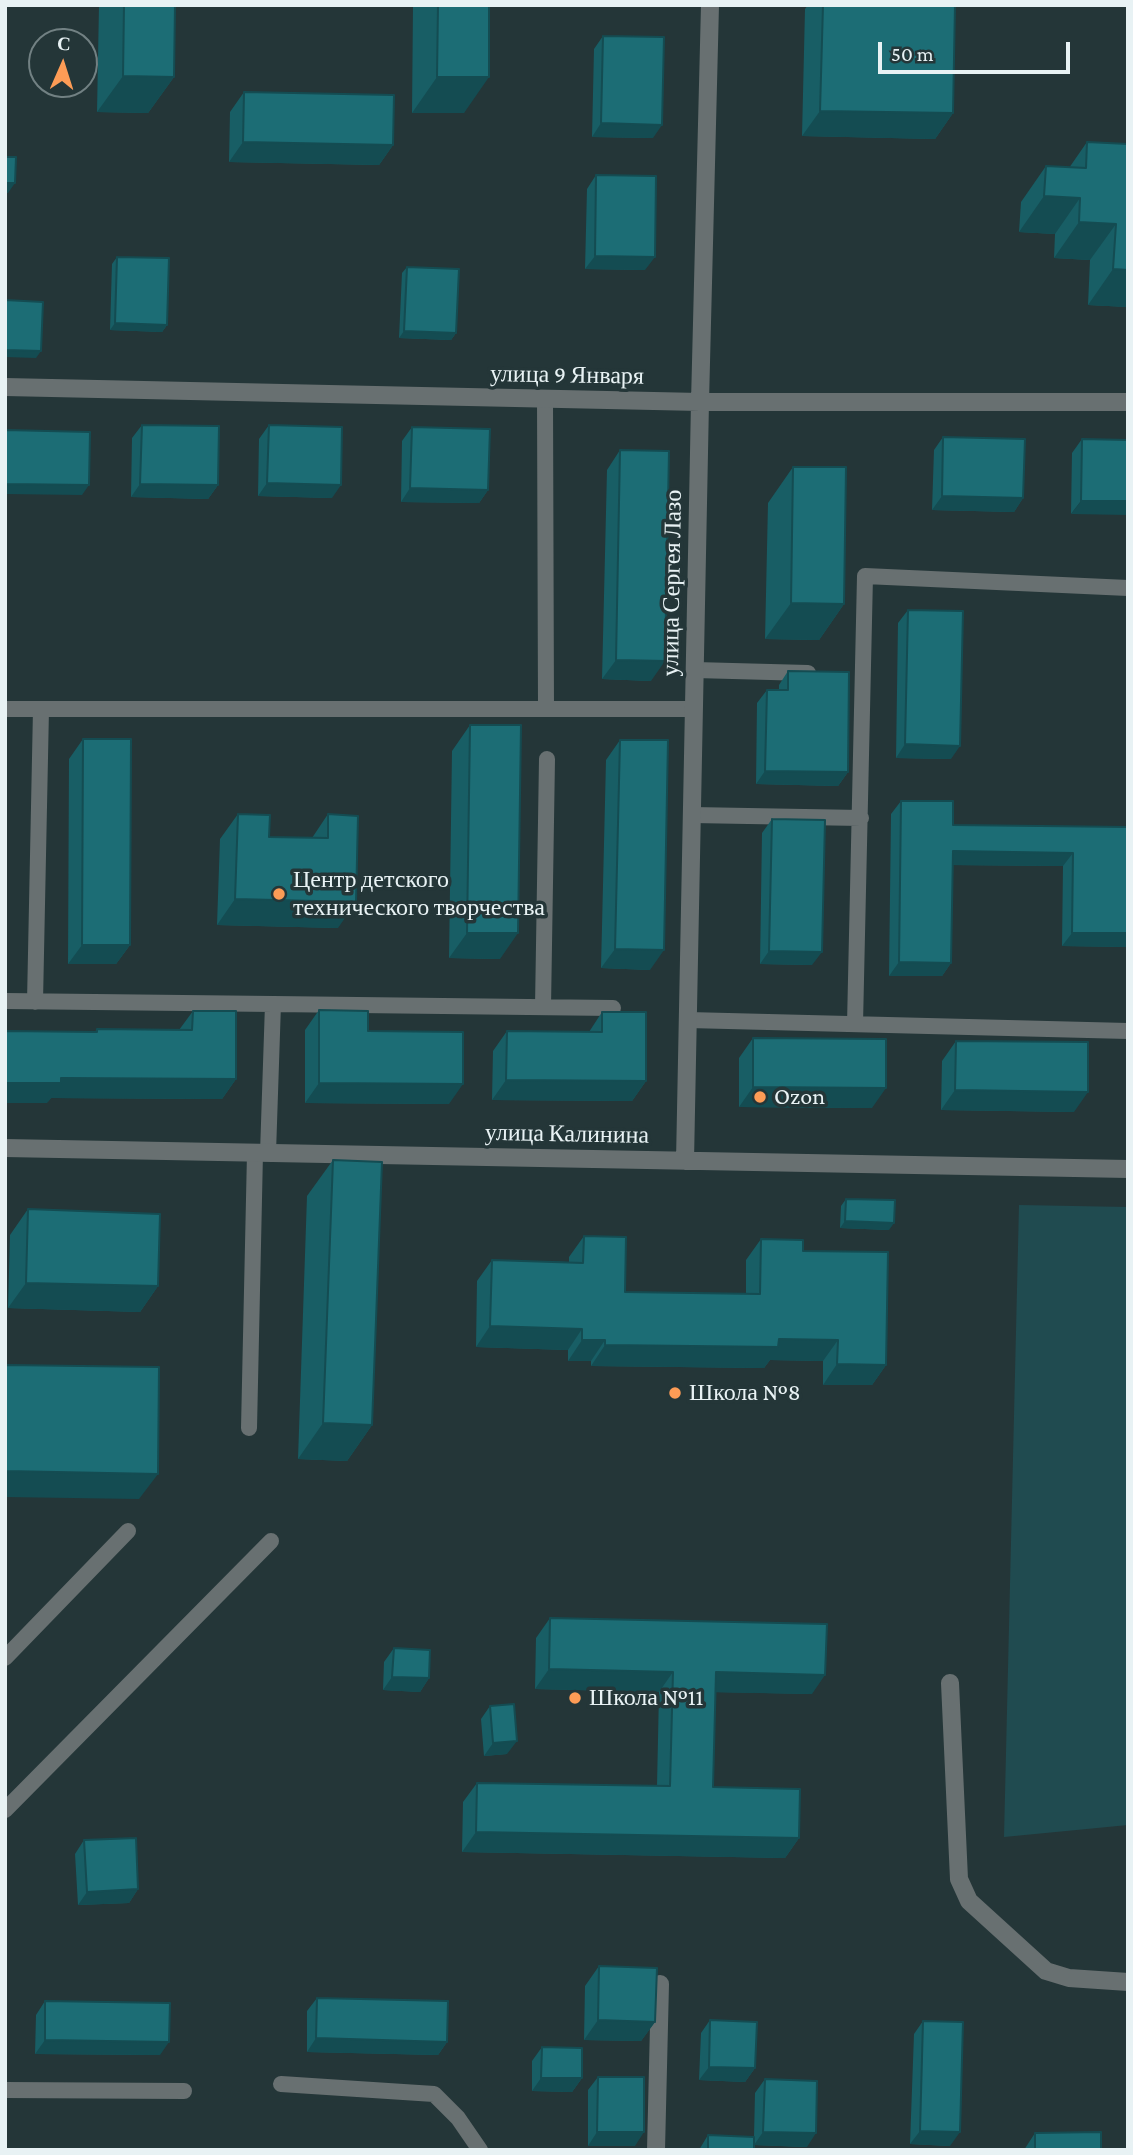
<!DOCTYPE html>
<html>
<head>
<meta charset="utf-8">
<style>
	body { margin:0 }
	#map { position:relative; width:1133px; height:2155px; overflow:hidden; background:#243638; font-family:"Crimson Pro",serif }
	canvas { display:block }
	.frame { position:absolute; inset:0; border:7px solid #e8f2f4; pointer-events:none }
	.north { position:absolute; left:28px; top:28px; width:70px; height:70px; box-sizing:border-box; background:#243638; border:2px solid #728183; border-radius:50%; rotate:3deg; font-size:19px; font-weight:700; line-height:28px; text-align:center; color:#e8f2f4 }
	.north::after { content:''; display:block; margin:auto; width:24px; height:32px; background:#fd9c56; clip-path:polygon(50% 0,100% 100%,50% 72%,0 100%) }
	.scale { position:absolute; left:878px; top:42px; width:192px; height:32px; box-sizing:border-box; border:4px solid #e8f2f4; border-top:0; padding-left:9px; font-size:21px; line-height:24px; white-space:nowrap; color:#e8f2f4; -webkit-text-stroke:5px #243638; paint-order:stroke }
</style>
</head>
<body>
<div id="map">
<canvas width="1133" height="2155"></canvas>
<div class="frame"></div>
<div class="north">С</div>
<div class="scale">50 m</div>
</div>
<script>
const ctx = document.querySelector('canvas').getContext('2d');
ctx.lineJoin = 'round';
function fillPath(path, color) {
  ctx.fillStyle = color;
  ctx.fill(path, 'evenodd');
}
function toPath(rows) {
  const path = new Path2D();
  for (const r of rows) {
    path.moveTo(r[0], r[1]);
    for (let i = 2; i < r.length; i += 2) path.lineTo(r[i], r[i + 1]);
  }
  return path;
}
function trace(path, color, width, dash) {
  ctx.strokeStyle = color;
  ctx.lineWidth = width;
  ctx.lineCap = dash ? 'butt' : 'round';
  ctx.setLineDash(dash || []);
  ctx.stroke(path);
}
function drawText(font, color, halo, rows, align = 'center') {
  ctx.font = font + ' "Crimson Pro",serif';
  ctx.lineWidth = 7;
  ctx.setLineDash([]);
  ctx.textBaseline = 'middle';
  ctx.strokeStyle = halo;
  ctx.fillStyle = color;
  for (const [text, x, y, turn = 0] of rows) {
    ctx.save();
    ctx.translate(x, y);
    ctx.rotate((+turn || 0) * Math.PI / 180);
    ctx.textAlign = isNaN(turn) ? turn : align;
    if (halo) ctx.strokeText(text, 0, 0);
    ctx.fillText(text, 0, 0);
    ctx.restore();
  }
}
const green = toPath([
	[1019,1205,1128,1207,1128,1825,1004,1837]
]);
const lane = toPath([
	[545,399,546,709],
	[695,670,808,673],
	[5,709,694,709],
	[692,815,861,818],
	[5,1001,273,1004],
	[35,1002,41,709],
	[543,1007,547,759],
	[688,1020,1128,1031],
	[855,1024,865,576,1128,588],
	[268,1153,273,1004,613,1008],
	[249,1428,255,1153],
	[5,1658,128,1531],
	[5,1810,271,1541],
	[281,2084,434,2094,458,2118,480,2150],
	[5,2090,184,2091]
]);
const street = toPath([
	[5,387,700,402,1128,402],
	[5,1148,1128,1169],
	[685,1161,700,402,710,5],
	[950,1683,959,1879,969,1901,1046,1971,1069,1978,1128,1982],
	[656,2150,660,1984]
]);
const wall = toPath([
	[99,5,175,5,174,77,148,113,97,112],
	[413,5,489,5,464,113,412,113],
	[808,5,955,5,953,113,935,139,802,136,805,9],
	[603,36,653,138,592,137,594,49],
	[244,92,393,145,379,165,229,162,230,112],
	[1087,142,1128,144,1128,307,1088,305,1090,260,1054,258,1055,234,1019,232,1021,202,1046,166,1069,168],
	[596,175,645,270,585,269,587,189],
	[117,257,167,325,162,332,110,330,112,264],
	[407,267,456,333,451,340,399,338,402,273],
	[142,425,218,485,208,499,131,497,132,438],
	[269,425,332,498,258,496,259,439],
	[412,427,488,490,479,503,401,502,402,441],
	[943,437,1023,498,1014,512,932,510,934,450],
	[1082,439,1128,440,1071,514,1072,453],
	[620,450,651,681,602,679,607,470],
	[793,467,844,604,819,640,765,639,768,503],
	[908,610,951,759,896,758,898,623],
	[788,671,848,772,838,786,756,784,757,703,767,690,779,690,779,685],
	[470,725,500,959,449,958,452,751],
	[83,739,130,945,116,964,68,964,69,759],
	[620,740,650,970,601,968,606,760],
	[901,801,953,825,1128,827,1128,947,1062,946,1063,866,952,865,951,963,942,976,889,976,891,814],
	[238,814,269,837,312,838,328,814,338,928,217,925,220,839],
	[772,819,812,965,760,964,762,833],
	[319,1010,368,1031,449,1104,305,1103,305,1030],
	[193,1011,236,1079,222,1099,51,1098,47,1103,97,1029,179,1030],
	[602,1012,646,1081,632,1101,492,1100,493,1051,507,1031,589,1032],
	[753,1038,872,1108,739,1107,739,1058],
	[956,1041,1074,1112,941,1110,942,1061],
	[333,1160,372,1425,347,1461,298,1459,307,1196],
	[846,1199,889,1230,840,1228,841,1206],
	[28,1209,158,1286,140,1312,8,1308,10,1235],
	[584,1236,625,1292,746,1294,746,1260,761,1239,803,1251,886,1365,872,1385,823,1385,823,1361,770,1360,764,1368,591,1366,591,1361,568,1361,568,1350,476,1347,477,1281,492,1260,569,1262,569,1257],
	[550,1618,812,1694,715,1692,713,1787,799,1838,785,1858,462,1852,463,1802,477,1783,657,1786,659,1692,535,1689,536,1638],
	[394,1648,429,1678,420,1692,383,1690,384,1662],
	[490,1706,507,1754,484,1756,481,1719],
	[84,1840,138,1889,129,1903,78,1905,75,1854],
	[599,1966,655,2022,641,2041,584,2040,585,1986],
	[317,1998,447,2042,438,2055,307,2052,307,2011],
	[45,2001,160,2055,35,2054,36,2015],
	[710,2020,755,2068,745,2082,699,2080,701,2033],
	[923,2021,950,2146,910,2144,914,2034],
	[542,2047,582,2078,572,2092,532,2091,532,2061],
	[598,2077,635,2146,588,2146,588,2090],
	[765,2079,807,2147,754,2145,754,2150,699,2150,708,2135,754,2137,755,2093],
	[1035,2133,1101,2150,1024,2150]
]);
const shadedWall = toPath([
	[123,76,174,77,148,113,97,112],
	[437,77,489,77,464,113,412,113],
	[820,111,953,113,935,139,802,136],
	[601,123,662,125,653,138,592,137],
	[243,142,393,145,379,165,229,162],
	[5,183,15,183,8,193,5,193],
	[1044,196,1080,198,1055,234,1019,232],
	[1079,222,1116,224,1090,260,1054,258],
	[595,256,655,257,645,270,585,269],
	[1113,269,1128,270,1128,307,1088,305],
	[115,323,167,325,162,332,110,330],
	[404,331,456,333,451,340,399,338],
	[5,350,41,351,36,358,5,357],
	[267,483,341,485,332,498,258,496],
	[5,484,89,485,82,495,5,494],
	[140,484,218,485,208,499,131,497],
	[410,488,488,490,479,503,401,502],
	[942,496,1023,498,1014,512,932,510],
	[1081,501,1128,501,1128,515,1071,514],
	[791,603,844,604,819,640,765,639],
	[616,660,665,661,651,681,602,679],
	[905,744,960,746,951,759,896,758],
	[765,771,848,772,838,786,756,784],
	[953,851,1073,853,1063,866,943,865],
	[235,899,356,902,338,928,217,925],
	[467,933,518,933,500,959,449,958],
	[1072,933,1128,933,1128,947,1062,946],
	[82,945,130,945,116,964,68,964],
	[615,949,664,950,650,970,601,968],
	[769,951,822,952,812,965,760,964],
	[899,962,951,963,942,976,889,976],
	[61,1078,236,1079,222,1099,51,1098,47,1103,5,1103,5,1083],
	[506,1080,646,1081,632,1101,492,1100],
	[319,1083,463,1084,449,1104,305,1103],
	[753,1087,886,1088,872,1108,739,1107],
	[955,1090,1088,1092,1074,1112,941,1110],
	[845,1221,894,1223,889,1230,840,1228],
	[26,1283,158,1286,140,1312,8,1308],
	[490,1326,582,1329,568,1350,476,1347],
	[779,1339,838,1340,823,1361,770,1360,764,1368,591,1366,605,1345],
	[582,1340,605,1340,591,1361,568,1361],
	[837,1364,886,1365,872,1385,823,1385],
	[323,1423,372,1425,347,1461,298,1459],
	[5,1471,158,1474,139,1499,5,1497],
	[549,1669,673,1672,659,1692,535,1689],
	[716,1672,825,1675,812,1694,702,1692],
	[392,1677,429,1678,420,1692,383,1690],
	[517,1741,507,1754,484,1756,493,1743],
	[476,1832,799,1838,785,1858,462,1852],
	[138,1889,129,1903,78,1905,87,1892],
	[598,2020,655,2022,641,2041,584,2040],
	[316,2038,447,2042,438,2055,307,2052],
	[45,2040,169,2042,160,2055,35,2054],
	[709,2067,755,2068,745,2082,699,2080],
	[541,2078,582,2078,572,2092,532,2091],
	[920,2131,960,2132,950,2146,910,2144],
	[597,2132,644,2132,635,2146,588,2146],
	[763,2132,816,2133,807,2147,754,2145]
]);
const building = toPath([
	[124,5,175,5,174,77,123,76,124,5],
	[438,5,489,5,489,77,437,77,438,5],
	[823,5,955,5,953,113,820,111,823,5],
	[603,36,664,37,662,125,601,123,603,36],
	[244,92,394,95,393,145,243,142,244,92],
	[1087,142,1128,144,1128,270,1113,269,1116,224,1079,222,1080,198,1044,196,1046,166,1086,168,1087,142],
	[5,157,16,157,15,183,5,183,5,157],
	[596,175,656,176,655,257,595,256,596,175],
	[117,257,169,258,167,325,115,323,117,257],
	[407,267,459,269,456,333,404,331,407,267],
	[5,300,43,302,41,351,5,350,5,300],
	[142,425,219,426,218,485,140,484,142,425],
	[269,425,342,427,341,485,267,483,269,425],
	[412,427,490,429,488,490,410,488,412,427],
	[5,430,90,432,89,485,5,484,5,430],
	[943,437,1025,439,1023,498,942,496,943,437],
	[1082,439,1128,440,1128,501,1081,501,1082,439],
	[620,450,669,451,665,661,616,660,620,450],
	[793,467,846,467,844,604,791,603,793,467],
	[908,610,963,611,960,746,905,744,908,610],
	[788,671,849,672,848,772,765,771,767,690,788,690,788,671],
	[470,725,521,725,518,933,467,933,470,725],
	[83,739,131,739,130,945,82,945,83,739],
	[620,740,668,740,664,950,615,949,620,740],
	[901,801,953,801,953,825,1128,827,1128,933,1072,933,1073,853,953,851,951,963,899,962,901,801],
	[238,814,270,815,269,837,328,838,328,814,358,816,356,902,235,899,238,814],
	[772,819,825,820,822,952,769,951,772,819],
	[319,1010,368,1011,368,1031,463,1032,463,1084,319,1083,319,1010],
	[193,1011,236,1011,236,1079,61,1078,61,1083,5,1083,5,1031,97,1032,97,1029,192,1030,193,1011],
	[602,1012,646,1012,646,1081,506,1080,507,1031,602,1032,602,1012],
	[753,1038,886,1039,886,1088,753,1087,753,1038],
	[956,1041,1088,1042,1088,1092,955,1090,956,1041],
	[333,1160,382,1162,372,1425,323,1423,333,1160],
	[846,1199,895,1200,894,1223,845,1221,846,1199],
	[28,1209,160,1214,158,1286,26,1283,28,1209],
	[584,1236,626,1237,625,1292,760,1294,761,1239,803,1240,803,1251,888,1252,886,1365,837,1364,838,1340,779,1339,778,1347,605,1345,605,1340,582,1340,582,1329,490,1326,492,1260,583,1263,584,1236],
	[5,1365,159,1367,158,1474,5,1471,5,1365],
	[550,1618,827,1624,825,1675,716,1672,713,1787,800,1789,799,1838,476,1832,477,1783,670,1786,673,1672,549,1669,550,1618],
	[394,1648,430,1650,429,1678,392,1677,394,1648],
	[514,1704,517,1741,493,1743,490,1706,514,1704],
	[136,1838,138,1889,87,1892,84,1840,136,1838],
	[599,1966,657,1968,655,2022,598,2020,599,1966],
	[317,1998,448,2001,447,2042,316,2038,317,1998],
	[45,2001,170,2003,169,2042,45,2040,45,2001],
	[710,2020,757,2022,755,2068,709,2067,710,2020],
	[923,2021,963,2022,960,2132,920,2131,923,2021],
	[542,2047,582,2048,582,2078,541,2078,542,2047],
	[598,2077,644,2077,644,2132,597,2132,598,2077],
	[765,2079,817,2081,816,2133,763,2132,765,2079],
	[1101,2132,1101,2150,1035,2150,1035,2133,1101,2132],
	[708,2135,754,2137,754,2150,708,2150,708,2135]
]);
const markers = [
	[279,894,7,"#fd9c56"],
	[760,1097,7,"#fd9c56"],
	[675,1393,7,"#fd9c56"],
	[575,1698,7,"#fd9c56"]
];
const streetNames = [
	["улица 9 Января",567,375,1],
	["улица Сергея Лазо",672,583,-89],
	["улица Калинина",567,1134,1]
];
const poiNames = [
	["Центр детского",293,880],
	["технического творчества",293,908],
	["Ozon",774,1097],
	["Школа №8",689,1393],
	["Школа №11",589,1698]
];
fillPath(green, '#204b50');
trace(lane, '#687071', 16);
trace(street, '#687071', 18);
fillPath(wall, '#185e65');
fillPath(shadedWall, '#144c52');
fillPath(building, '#1c6d75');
trace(building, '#144c52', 2);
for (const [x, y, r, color] of markers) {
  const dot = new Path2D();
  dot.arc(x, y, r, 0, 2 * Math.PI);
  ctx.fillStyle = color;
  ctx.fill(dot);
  trace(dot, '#243638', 2.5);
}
drawText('24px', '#e8f2f4', '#243638', streetNames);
drawText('24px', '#e8f2f4', '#243638', poiNames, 'left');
</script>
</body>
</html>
